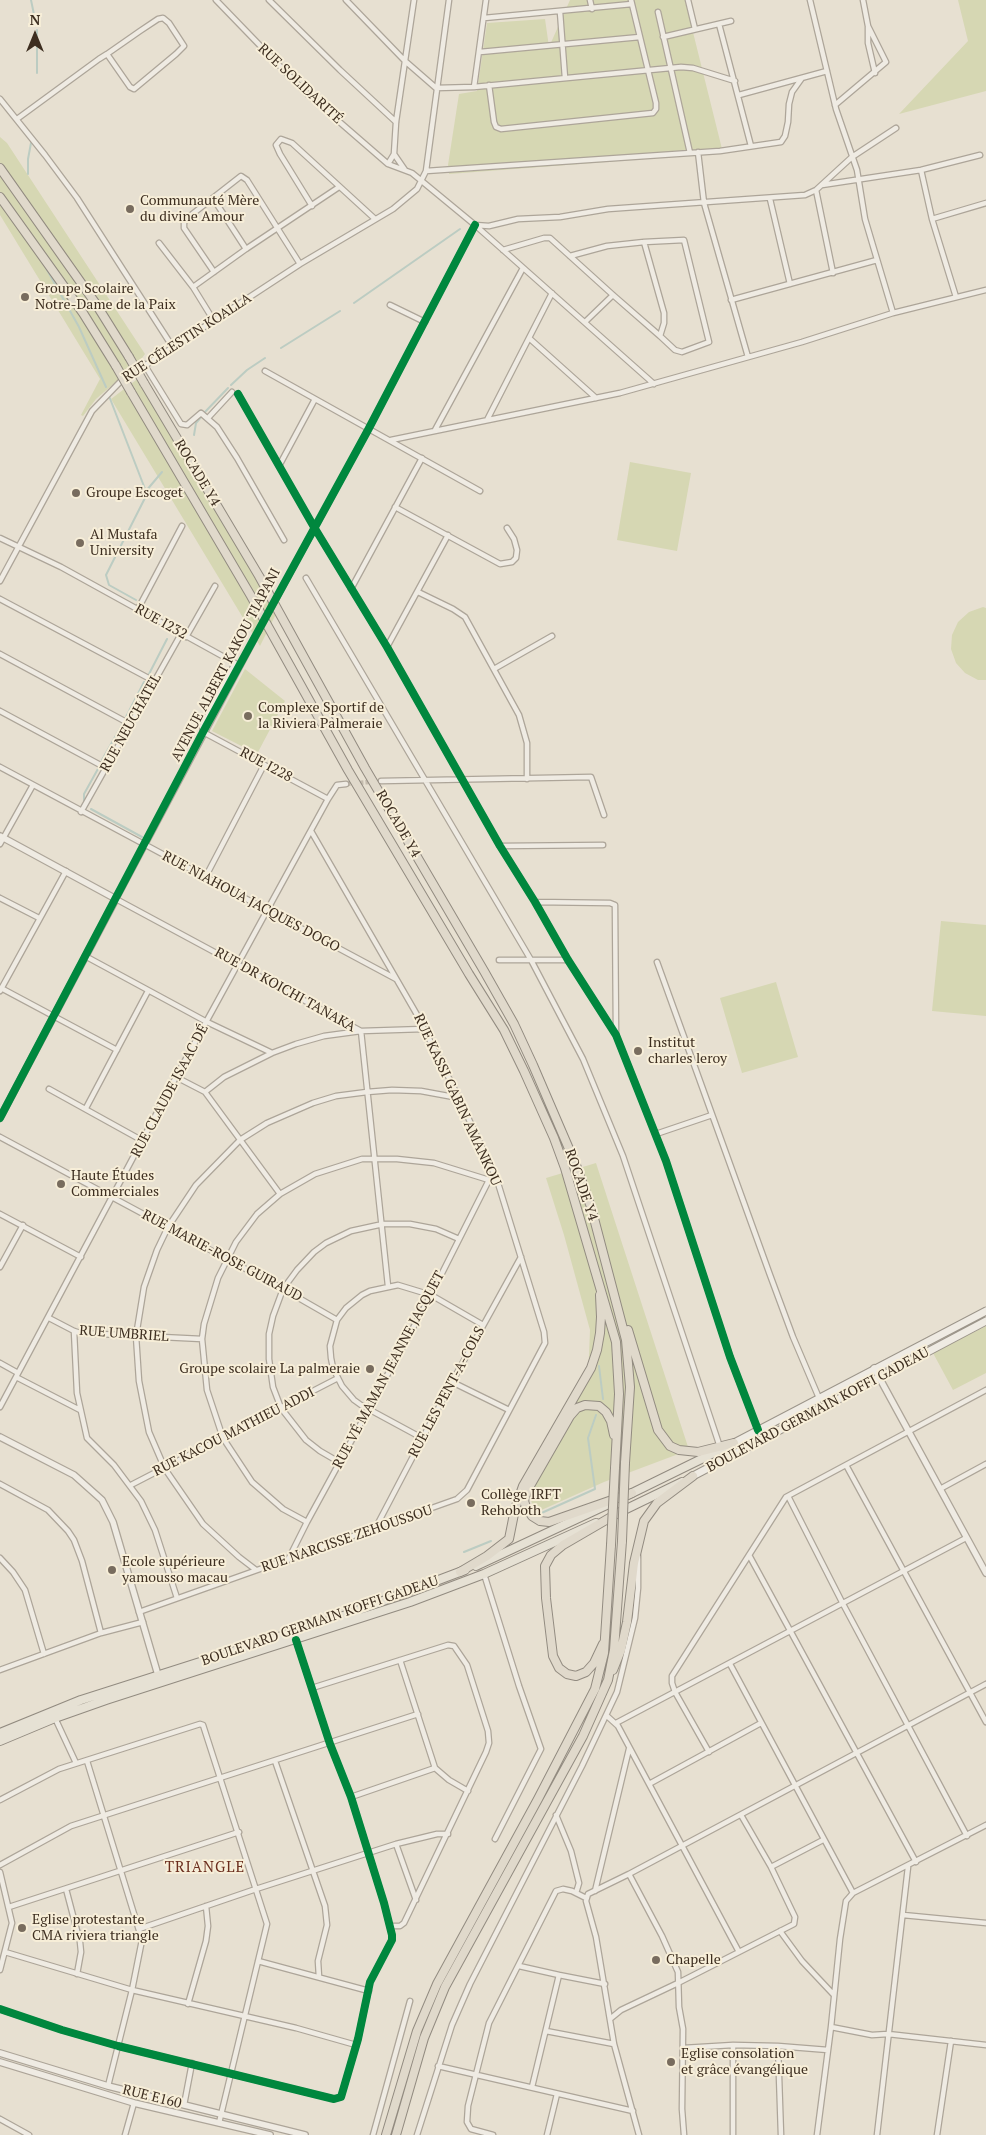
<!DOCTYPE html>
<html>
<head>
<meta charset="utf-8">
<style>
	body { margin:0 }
	#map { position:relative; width:986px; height:2135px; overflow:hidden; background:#e7e0d1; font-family:"PT Serif",serif }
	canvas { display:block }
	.north { position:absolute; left:10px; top:10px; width:50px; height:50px; -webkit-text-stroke:4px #f7eed8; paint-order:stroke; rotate:0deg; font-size:14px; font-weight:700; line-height:20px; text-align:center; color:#3d2e20 }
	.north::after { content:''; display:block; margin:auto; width:18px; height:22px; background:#3d2e20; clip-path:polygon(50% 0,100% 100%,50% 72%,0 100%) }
</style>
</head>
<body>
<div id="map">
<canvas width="986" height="2135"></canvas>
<div class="north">N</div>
</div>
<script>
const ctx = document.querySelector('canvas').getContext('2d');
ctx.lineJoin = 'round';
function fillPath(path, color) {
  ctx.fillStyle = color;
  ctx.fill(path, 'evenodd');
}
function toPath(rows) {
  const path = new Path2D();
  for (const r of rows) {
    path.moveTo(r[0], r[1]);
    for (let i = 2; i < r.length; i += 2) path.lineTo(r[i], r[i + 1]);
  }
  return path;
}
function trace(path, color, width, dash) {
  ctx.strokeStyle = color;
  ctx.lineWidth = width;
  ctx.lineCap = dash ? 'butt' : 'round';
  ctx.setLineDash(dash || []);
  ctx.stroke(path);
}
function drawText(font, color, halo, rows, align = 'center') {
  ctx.font = font + ' "PT Serif",serif';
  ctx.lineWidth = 4;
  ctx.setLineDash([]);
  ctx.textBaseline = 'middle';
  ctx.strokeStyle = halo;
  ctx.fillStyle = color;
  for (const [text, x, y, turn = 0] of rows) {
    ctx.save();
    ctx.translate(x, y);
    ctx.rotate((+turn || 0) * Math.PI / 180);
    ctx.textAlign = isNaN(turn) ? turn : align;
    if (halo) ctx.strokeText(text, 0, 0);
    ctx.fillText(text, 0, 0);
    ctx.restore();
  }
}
const green = toPath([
	[570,0,685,0,723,153,449,174,448,165,459,94,477,91,487,23,545,19,549,47],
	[958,0,986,0,986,91,899,114,968,41],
	[0,137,7,143,145,354,139,362,96,399,83,416,81,415,100,379,0,215],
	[144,374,194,462,280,606,260,646,111,399],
	[630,462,691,473,677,551,617,540],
	[983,607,986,608,986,680,978,680,965,673,956,663,951,649,952,635,958,622,969,612],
	[245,669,285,701,257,754,212,731],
	[941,921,986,925,986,1016,932,1011],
	[776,982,798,1057,742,1073,720,998],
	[596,1163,689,1450,604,1482,537,1512,534,1511,527,1485,588,1379,590,1330,564,1235,546,1178],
	[986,1326,986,1373,953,1390,933,1353]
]);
const stream = toPath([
	[31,0,36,24],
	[37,30,37,73],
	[28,174,28,159,31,143],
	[46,268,79,327,106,387],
	[354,303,460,229],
	[281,348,340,311],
	[231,385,247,370,265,358],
	[109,396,147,494,106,575,109,585,136,600],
	[204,413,228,388],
	[194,435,196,423,202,416],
	[146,491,162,472],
	[149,674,167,639],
	[126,717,144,682],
	[102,760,123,723],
	[84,801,84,794,99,767],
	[91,809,142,837],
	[599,1366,603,1399],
	[537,1515,595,1489,588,1438,596,1415],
	[464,1552,491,1541]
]);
const minorTunnel = toPath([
	[346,784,381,781]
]);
const minor = toPath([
	[216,0,305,92,388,164,412,173,475,225,654,384],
	[269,0,340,70,396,122],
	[346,0,405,61,436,88,474,87,681,67,693,68,735,81],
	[590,0,592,9],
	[688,0,695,29],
	[810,0,836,109,857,170,865,219,893,313],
	[560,12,565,78],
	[658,12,690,153],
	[484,18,632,4],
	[719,24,751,146],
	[868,27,868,43,875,73],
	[663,37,731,21],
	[480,52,640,37],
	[489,85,494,122,496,127,501,129,653,113,656,109,656,103,631,0],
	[474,87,486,0],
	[739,95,827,71],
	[0,99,45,155,77,198,172,346],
	[835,105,886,62,868,26,863,0],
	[17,119,99,59,107,54,140,31,158,19,163,18,169,23,184,46,176,54,134,89,130,87,107,54],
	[698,152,704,203,748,357],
	[394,154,405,170],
	[388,164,394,154,396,122,414,0],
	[921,170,932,219,956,297],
	[426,171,720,151,781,142,785,136,788,122,789,104,792,92,802,78],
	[822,185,921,170,980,155],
	[816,190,833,273],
	[213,198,246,249],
	[770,199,790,284],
	[312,206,280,154,276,145,281,139,292,143,375,219],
	[932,219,986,203],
	[475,225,489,226,518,219,560,217,608,209,805,195,816,190,852,157,896,128],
	[644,242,664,313,664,323,660,336],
	[159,243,193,287,214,321],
	[503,250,544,238,550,238,613,295,660,336,675,350,682,352,709,342,684,240,644,242,607,246,570,256],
	[214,272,184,228,184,223,186,219,241,176,247,180,300,264],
	[193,287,246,249,339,187],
	[731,300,877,260],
	[390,305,425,322],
	[585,322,613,295],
	[529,338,596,398],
	[144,364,181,424,187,425,201,413,217,427,237,458,284,540],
	[265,371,480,491],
	[238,394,314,527,387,647,500,846,535,902,568,960,616,1035,666,1161,730,1357,758,1430],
	[208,418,232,392],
	[487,420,552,293],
	[435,430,523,268],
	[391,440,620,393,802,342,893,313,986,290],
	[279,466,315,399],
	[395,507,500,564,512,562,516,558,517,550,514,539,507,528],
	[0,538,61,567,235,663,202,726,203,732,328,799],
	[306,578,531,960,583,1059,623,1156,720,1447],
	[0,581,92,411,120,382,300,264,393,209,417,189,426,171,449,0],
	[282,588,368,430,475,225],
	[351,589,422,458],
	[418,592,453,609,465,617,519,715,527,743,527,779],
	[0,599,154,681],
	[138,609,182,526],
	[186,637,215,586],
	[254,640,116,899,361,1031,388,1286],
	[387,647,448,535],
	[0,654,130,724],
	[494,669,552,636],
	[0,711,106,768],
	[0,767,396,979],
	[381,781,591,777,604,815],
	[81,812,181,634],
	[0,844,33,785],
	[500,846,603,845],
	[205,878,264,765],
	[0,898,39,918],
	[535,902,610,903,615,905,616,1034],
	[85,956,207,1022,272,1053],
	[499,960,568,960],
	[657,962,770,1275,793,1337,819,1398],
	[1,988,117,1050],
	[0,991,66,871],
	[176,1077,205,1092,280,1194],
	[49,1089,143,1141],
	[205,1092,224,1077,272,1053,296,1044,324,1036,361,1031,424,1029],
	[86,1108,148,991],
	[656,1134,712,1115],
	[0,1137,283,1289,337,1320],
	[0,1214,81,1257],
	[0,1267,23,1225],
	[49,1318,74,1331,80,1333,202,1339],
	[74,1331,77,1393,87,1438,114,1465,141,1501,155,1530,177,1598],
	[0,1363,18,1373],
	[16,1377,80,1410],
	[452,1382,509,1410],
	[0,1407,176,1077,328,799,337,785,346,784],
	[422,1438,361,1405,354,1400,342,1386,333,1368,331,1358,330,1346,337,1320,346,1308,362,1295,370,1291,398,1285,431,1295,483,1325],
	[339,1462,320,1451,306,1440,281,1408,273,1387,269,1359,269,1334,273,1316,283,1289,297,1270,314,1252,326,1243,351,1231,383,1224,410,1224,436,1229,459,1239],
	[846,1465,986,1722],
	[0,1484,48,1510,68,1531,74,1540,82,1561,101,1633],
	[131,1485,338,1378],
	[940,1489,986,1464],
	[788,1496,843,1604,967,1836],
	[307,1522,283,1509,252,1482,223,1438,207,1390,202,1339,204,1324,218,1278,236,1242,257,1214,280,1194,315,1174,362,1159,397,1159,434,1163,489,1180,497,1180],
	[375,1529,452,1382,521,1257],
	[749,1555,916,1862],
	[0,1558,13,1572,25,1590,44,1654],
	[288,1560,307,1522,431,1295,489,1180],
	[256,1570,239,1557,203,1524,165,1469,149,1432,139,1381,136,1336,144,1287,157,1250,168,1227,196,1185,240,1140,267,1123,313,1103,336,1096,367,1092,392,1090,421,1091,459,1098],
	[484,1574,519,1686,541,1749,495,1839],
	[139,1612,457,1499,467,1490,545,1343,544,1332,497,1180,459,1098,416,1013,311,831],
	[400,1660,435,1768,449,1780,468,1791],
	[730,1664,853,1893,846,1901,840,1939,831,2027,817,2135],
	[0,1670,101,1633,143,1622],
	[312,1688,448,1645,454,1646,467,1665,488,1731,489,1743,486,1752,404,1923,400,1926,391,1926],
	[607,1716,618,1726,739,1952],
	[55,1718,76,1763],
	[616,1723,966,1538],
	[709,1752,675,1692,672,1683,672,1676,786,1497,986,1390],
	[87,1761,142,1940,132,1990,108,2086],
	[275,1761,325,1906,327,1925,318,1961,319,1977],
	[649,1784,761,1723],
	[351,1797,435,1768],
	[0,1800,59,1769,200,1724,203,1725,267,1924,219,2123],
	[556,1815,571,1851,579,1883,576,1893],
	[396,1844,416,1900],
	[0,1865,71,1826,418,1714],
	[771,1867,823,1840],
	[0,1872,12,1923,0,1970],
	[629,1874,662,1936,678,1972,679,2007,683,2029,682,2109,684,2135],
	[66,1889,80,1942,81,1952,77,1974],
	[595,1891,629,1749],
	[853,1893,986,1825],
	[9,1907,239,1832],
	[903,1915,986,1923],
	[139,1929,256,1889,396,1844,437,1834,448,1834],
	[780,1931,802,1961,833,1994],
	[5,1952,132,1990,296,2028,356,2045],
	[258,1961,369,1991],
	[519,1966,559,1975,532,2087],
	[559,1975,605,1984],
	[188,2004,206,1941,208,1926,206,1906],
	[0,2009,62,2030,118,2046,334,2099,341,2097,358,2039,370,1982,392,1940,392,1935,384,1903,351,1797,330,1744,296,1640],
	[610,2019,621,2010,678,1983,794,1924,795,1917,771,1867,741,1815],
	[831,2027,872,2035,888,2034,986,2045],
	[546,2031,614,2044],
	[778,2046,781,2135],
	[683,2048,733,2045,778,2046,828,2050],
	[438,2066,633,2111],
	[184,2105,192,2063],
	[0,2119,29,2135],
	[125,2135,134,2103],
	[373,2135,410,2001],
	[417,2135,452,2025,470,1984,582,1766,617,1692,635,1618,638,1588,638,1556],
	[493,2135,471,2129,467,2122,468,2106,489,2023,556,1891,563,1889,572,1891,586,1898],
	[547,2135,557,2094],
	[639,2135,614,2044,596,1937,586,1901,588,1894,629,1874,986,1684],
	[733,2135,733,2045],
	[877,2135,908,1867],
	[937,2135,951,2041]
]);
const tertiary = toPath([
	[0,836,116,899,0,1118],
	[874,1368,986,1573],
	[0,1437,74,1475,102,1500,113,1522,158,1675],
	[0,2053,108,2086,305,2135],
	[0,2062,134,2103,270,2135]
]);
const secondary = toPath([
	[734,1443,986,1311],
	[693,1476,986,1321]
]);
const primary = toPath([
	[628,1495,730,1445],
	[618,1513,682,1482],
	[476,1566,611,1503],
	[0,1733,81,1700,338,1618,465,1570],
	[0,1741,55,1718,106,1700,410,1602,484,1574,596,1523]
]);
const trunk = toPath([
	[0,168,96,304,129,357],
	[0,197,83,313,116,366],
	[144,383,259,576,365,768,484,971,514,1024,533,1065,576,1165,591,1207,626,1340,630,1387,625,1463],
	[131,392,251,596,348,770,469,974,504,1030,524,1071,554,1138,565,1168,616,1342,619,1394,615,1468],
	[628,1330,658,1430,670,1446,679,1450,698,1452,734,1443],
	[614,1435,611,1421,606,1412,599,1406,585,1405,577,1408,570,1416,527,1491,524,1501,526,1507,532,1516,540,1521,549,1522,632,1493],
	[460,1572,487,1556,509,1539,515,1509,523,1486,591,1368,597,1350,600,1333,601,1317,600,1295],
	[603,1644,594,1663,586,1672,576,1676,567,1674,559,1668,553,1656,546,1598,545,1566,551,1555,563,1545,618,1513],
	[613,1670,621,1650,627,1622,634,1563,644,1521,657,1503,693,1476],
	[386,2135,417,2031,437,1984,538,1799,595,1689,604,1653,611,1545],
	[396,2135,424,2038,445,1987,583,1736,608,1680,614,1650,622,1541]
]);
const minorBridge = toPath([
	[254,640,282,588]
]);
const trunkBridge = toPath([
	[129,357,144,383],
	[116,366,131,392],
	[622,1541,625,1463],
	[611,1545,615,1468]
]);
const cycleway = toPath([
	[238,394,314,527,387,647,500,846,535,902,568,960,616,1035,666,1161,730,1357,758,1430],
	[0,1118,203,732,368,430,475,225],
	[0,2009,62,2030,118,2046,334,2099,341,2097,358,2039,370,1982,392,1940,392,1935,384,1903,351,1797,330,1744,296,1640]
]);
const markers = [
	[130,209,5,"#786c5e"],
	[25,297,5,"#786c5e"],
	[76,493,5,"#786c5e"],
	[80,543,5,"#786c5e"],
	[248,716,5,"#786c5e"],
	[638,1051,5,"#786c5e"],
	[61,1184,5,"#786c5e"],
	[370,1369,5,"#786c5e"],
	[471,1503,5,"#786c5e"],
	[112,1570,5,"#786c5e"],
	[22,1928,5,"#786c5e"],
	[656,1960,5,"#786c5e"],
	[671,2062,5,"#786c5e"]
];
const streetNames = [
	["RUE SOLIDARITÉ",300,84,43],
	["RUE CÉLESTIN KOALLA",187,338,-33],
	["ROCADE Y4",197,473,59],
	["RUE I232",161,622,29],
	["AVENUE ALBERT KAKOU TIAPANI",226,665,-62],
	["RUE NEUCHÂTEL",131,723,-61],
	["RUE I228",266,765,28],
	["ROCADE Y4",398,824,60],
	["RUE NIAHOUA JACQUES DOGO",251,902,28],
	["RUE DR KOICHI TANAKA",285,990,29],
	["RUE CLAUDE ISAAC DÉ",170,1091,-62],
	["RUE KASSI GABIN AMANKOU",457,1100,65],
	["ROCADE Y4",581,1185,71],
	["RUE MARIE-ROSE GUIRAUD",222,1256,28],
	["RUE UMBRIEL",124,1334,4],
	["RUE VÉ MAMAN JEANNE JACQUET",389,1370,-62],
	["RUE LES PENT-A-COLS",447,1392,-62],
	["BOULEVARD GERMAIN KOFFI GADEAU",818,1410,-28],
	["RUE KACOU MATHIEU ADDI",234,1432,-27],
	["RUE NARCISSE ZEHOUSSOU",347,1539,-19],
	["BOULEVARD GERMAIN KOFFI GADEAU",320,1621,-19],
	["RUE E160",152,2097,14]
];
const poiNames = [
	["Communauté Mère",140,201],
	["du divine Amour",140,217],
	["Groupe Scolaire",35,289],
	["Notre-Dame de la Paix",35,305],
	["Groupe Escoget",86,493],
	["Al Mustafa",90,535],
	["University",90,551],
	["Complexe Sportif de",258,708],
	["la Riviera Palmeraie",258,724],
	["Institut",648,1043],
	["charles leroy",648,1059],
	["Haute Études",71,1176],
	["Commerciales",71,1192],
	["Groupe scolaire La palmeraie",360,1369,"right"],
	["Collège IRFT",481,1495],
	["Rehoboth",481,1511],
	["Ecole supérieure",122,1562],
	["yamousso macau",122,1578],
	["Eglise protestante",32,1920],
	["CMA riviera triangle",32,1936],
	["Chapelle",666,1960],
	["Eglise consolation",681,2054],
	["et grâce évangélique",681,2070]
];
const neighbourhoodNames = [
	["TRIANGLE",205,1868]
];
fillPath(green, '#d6d7b3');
trace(stream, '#bcccc2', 2);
trace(minorTunnel, '#c5bcae', 4.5, [4.5, 2]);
trace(minor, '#ada599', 7);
trace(tertiary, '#ada599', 8);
trace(secondary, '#9c958a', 9);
trace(primary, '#928b80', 10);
trace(trunk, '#928b80', 10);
trace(minor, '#efebe3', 4.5);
trace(tertiary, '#efebe3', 5.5);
trace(secondary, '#efebe3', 7);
trace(primary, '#e6e1d4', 8);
trace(trunk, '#e0d9cb', 8);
trace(minorBridge, '#ada599', 7, []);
trace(trunkBridge, '#928b80', 10, []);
trace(minorBridge, '#efebe3', 4.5);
trace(trunkBridge, '#e0d9cb', 8);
trace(cycleway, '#00873e', 8);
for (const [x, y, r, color] of markers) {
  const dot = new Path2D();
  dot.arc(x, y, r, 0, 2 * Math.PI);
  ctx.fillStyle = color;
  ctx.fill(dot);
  trace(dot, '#f7eed8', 2);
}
drawText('14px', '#3d2e20', '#f7eed8', streetNames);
drawText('14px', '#3d2e20', '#f7eed8', poiNames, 'left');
ctx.letterSpacing = '1px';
drawText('15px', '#6b2e1e', '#f7eed8', neighbourhoodNames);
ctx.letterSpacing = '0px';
</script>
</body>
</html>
